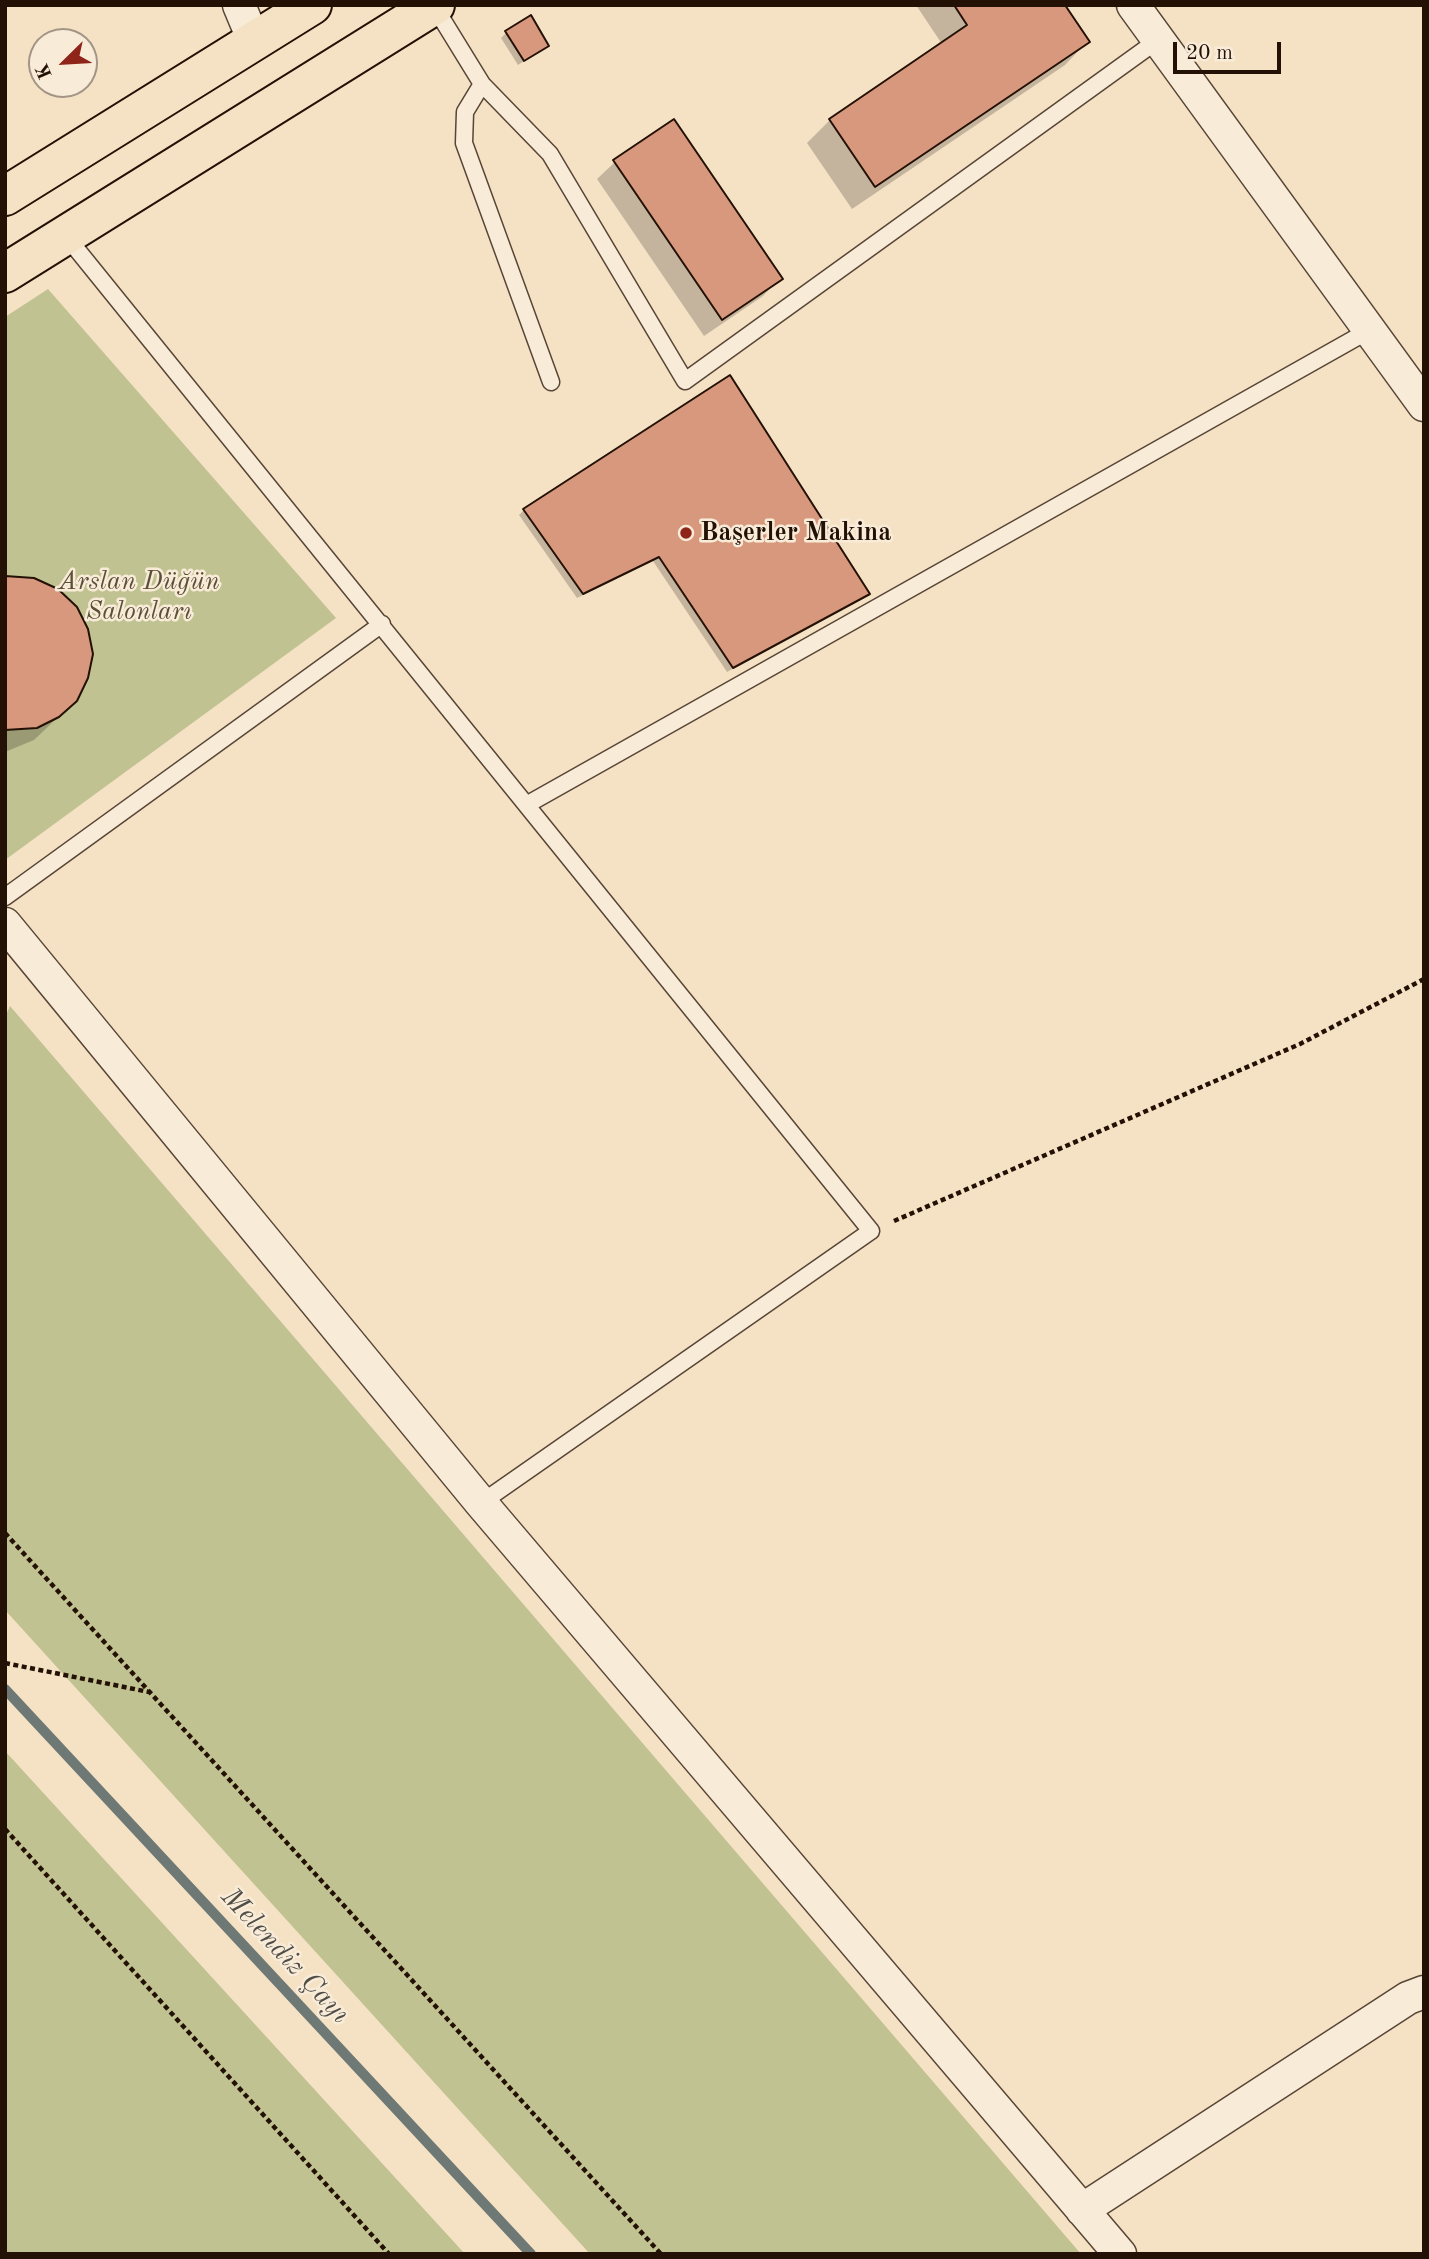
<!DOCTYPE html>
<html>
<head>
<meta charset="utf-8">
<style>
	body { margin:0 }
	#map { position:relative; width:1429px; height:2259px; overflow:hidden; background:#f5e2c5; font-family:"Old Standard TT",serif }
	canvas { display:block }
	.frame { position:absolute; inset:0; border:7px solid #241106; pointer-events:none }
	.north { position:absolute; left:28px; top:28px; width:70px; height:70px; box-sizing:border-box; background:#f8ecd9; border:2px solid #a39485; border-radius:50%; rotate:246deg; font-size:19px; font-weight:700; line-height:28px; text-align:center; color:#241106 }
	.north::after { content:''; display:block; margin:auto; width:24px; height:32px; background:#8f2418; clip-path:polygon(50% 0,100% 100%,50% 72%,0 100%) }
	.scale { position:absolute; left:1173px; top:42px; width:108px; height:32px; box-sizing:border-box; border:4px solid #241106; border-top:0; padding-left:9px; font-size:21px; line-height:24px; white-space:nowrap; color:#241106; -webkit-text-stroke:5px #f8ecd9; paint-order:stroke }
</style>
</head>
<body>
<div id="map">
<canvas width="1429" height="2259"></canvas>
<div class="frame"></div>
<div class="north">K</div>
<div class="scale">20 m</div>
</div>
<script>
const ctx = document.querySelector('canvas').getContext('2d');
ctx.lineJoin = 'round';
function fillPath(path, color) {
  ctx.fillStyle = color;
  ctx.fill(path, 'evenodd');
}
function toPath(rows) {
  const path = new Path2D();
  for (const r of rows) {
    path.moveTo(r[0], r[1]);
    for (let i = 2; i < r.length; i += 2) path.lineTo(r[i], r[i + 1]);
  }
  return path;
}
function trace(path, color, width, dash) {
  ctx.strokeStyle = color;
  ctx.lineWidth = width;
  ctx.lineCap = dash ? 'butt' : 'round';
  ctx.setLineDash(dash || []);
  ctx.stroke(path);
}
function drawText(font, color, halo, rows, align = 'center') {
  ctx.font = font + ' "Old Standard TT",serif';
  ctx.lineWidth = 5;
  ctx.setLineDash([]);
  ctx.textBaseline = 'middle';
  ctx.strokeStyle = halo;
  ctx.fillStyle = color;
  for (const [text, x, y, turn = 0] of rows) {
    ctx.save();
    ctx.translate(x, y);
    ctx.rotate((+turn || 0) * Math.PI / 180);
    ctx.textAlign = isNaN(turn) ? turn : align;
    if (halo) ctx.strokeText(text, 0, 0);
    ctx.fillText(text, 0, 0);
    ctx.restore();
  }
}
const green = toPath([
	[48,289,336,618,5,860,5,317],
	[10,1006,1081,2254,590,2254,5,1610,5,1017],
	[5,1751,465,2254,5,2254]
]);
const shadow = toPath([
	[916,5,1063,5,1087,42,1065,65,852,209,807,143,830,120,942,44],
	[507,32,547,46,518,65,501,38],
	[615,162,780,278,763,296,704,336,597,179],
	[524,510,868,594,727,672,653,561,577,598,519,515],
	[5,578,76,700,34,740,5,752]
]);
const stream = toPath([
	[5,1689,531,2254]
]);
const building = toPath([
	[954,5,1065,5,1090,42,875,187,829,119,967,25,954,5],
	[531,15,549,46,524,61,505,31,531,15],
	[674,119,783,279,722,320,613,160,674,119],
	[730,375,870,594,733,668,659,557,583,594,523,509,730,375],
	[5,576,34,578,58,589,77,607,88,629,93,654,88,678,77,701,59,717,37,728,5,730,5,576]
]);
const path = toPath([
	[894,1221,1300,1044,1424,979],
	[5,1533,661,2254],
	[5,1663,149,1692],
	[5,1829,389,2254]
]);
const service = toPath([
	[434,6,482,84,550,154,685,381,1158,40],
	[482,84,465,112,464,143,551,382],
	[66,236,871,1231,481,1503],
	[528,804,1368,331],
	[5,897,382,624]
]);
const minor = toPath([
	[239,5,254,41],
	[1133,5,1424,405],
	[5,924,481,1503,1120,2254],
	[1082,2210,1408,1998,1424,1992]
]);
const primary = toPath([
	[5,196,312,5],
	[5,273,435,5]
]);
const markers = [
	[686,533,7,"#8f2418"]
];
const poiNames = [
	["Başerler Makina",700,533]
];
const parkNames = [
	["Arslan Düğün",139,582],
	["Salonları",139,612]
];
const waterNames = [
	["Melendiz Çayı",285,1956,47]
];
fillPath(green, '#c1c291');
fillPath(shadow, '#0003');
trace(stream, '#6e7874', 10);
fillPath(building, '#d8987d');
trace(building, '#241106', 2);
trace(service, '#584536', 19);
trace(minor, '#584536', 35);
trace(primary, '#241106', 42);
trace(path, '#241106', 4.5, [5, 3.5]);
trace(service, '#f8ecd9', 16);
trace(minor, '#f8ecd9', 32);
trace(primary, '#f5e2c5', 38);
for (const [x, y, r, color] of markers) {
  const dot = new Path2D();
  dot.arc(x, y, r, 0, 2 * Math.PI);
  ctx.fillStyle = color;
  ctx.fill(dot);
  trace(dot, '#f8ecd9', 2.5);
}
drawText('bold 26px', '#241106', '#f8ecd9', poiNames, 'left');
drawText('italic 26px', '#5b4f37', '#f8ecd9', parkNames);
drawText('italic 28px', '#4f4d46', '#f8ecd9', waterNames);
</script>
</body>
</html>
